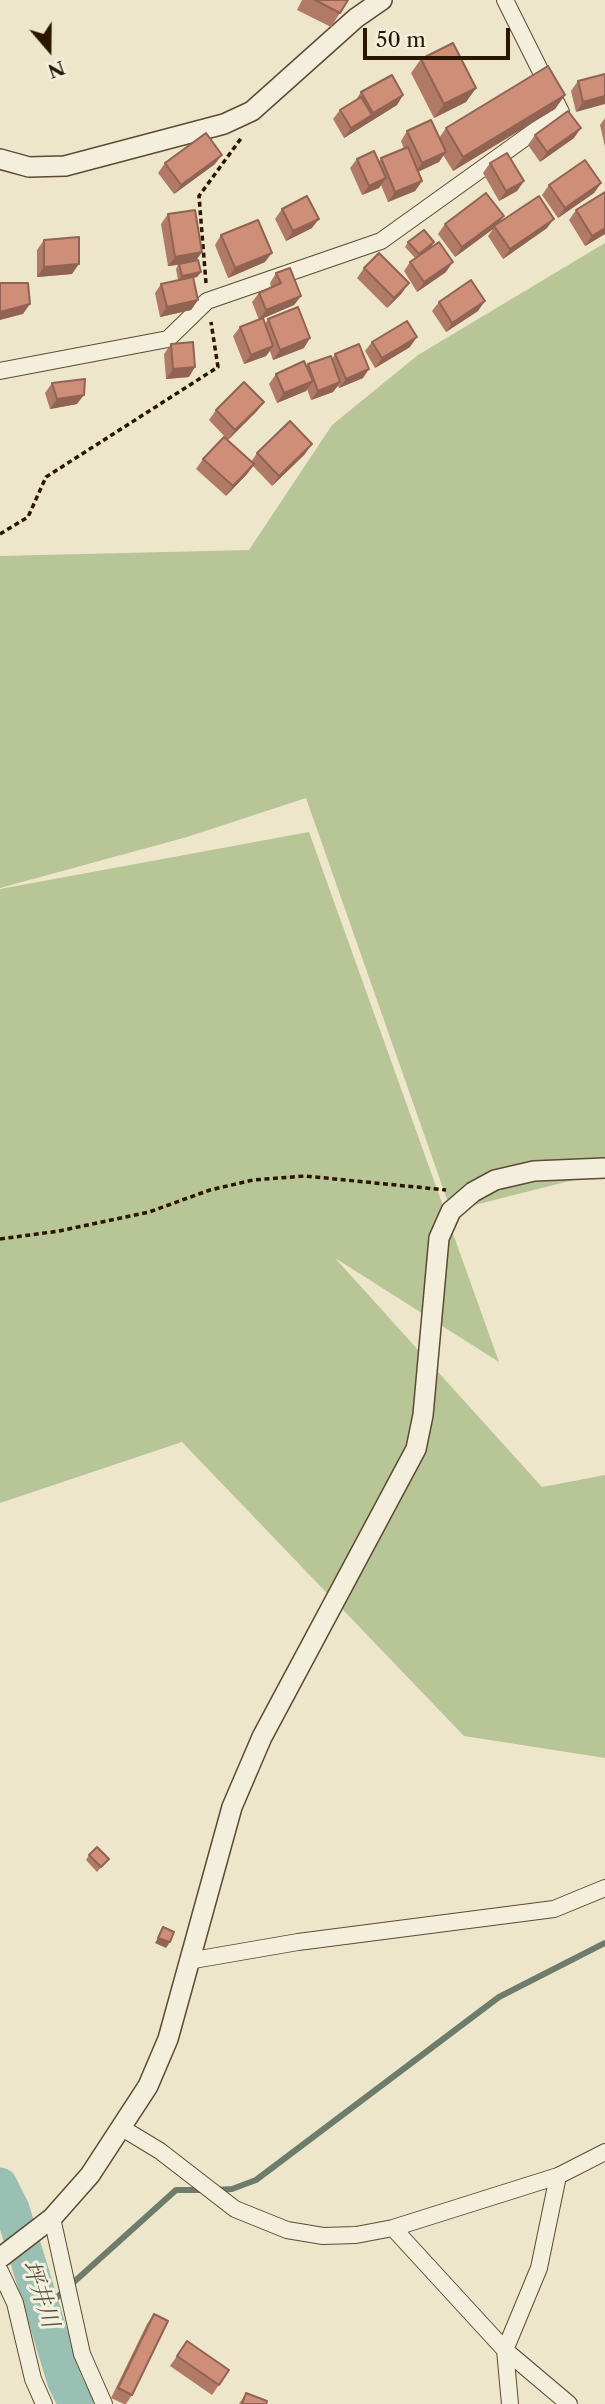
<!DOCTYPE html>
<html>
<head>
<meta charset="utf-8">
<style>
	body { margin:0 }
	#map { position:relative; width:605px; height:2404px; overflow:hidden; background:#eee6ca; font-family:"Libre Caslon Text",serif }
	canvas { display:block }
	.north { position:absolute; left:14px; top:14px; width:70px; height:70px; -webkit-text-stroke:5px #f4efdd; paint-order:stroke; rotate:160deg; font-size:19px; font-weight:700; line-height:28px; text-align:center; color:#2a1700 }
	.north::after { content:''; display:block; margin:auto; width:24px; height:32px; background:#2a1700; clip-path:polygon(50% 0,100% 100%,50% 72%,0 100%) }
	.scale { position:absolute; left:363px; top:28px; width:147px; height:32px; box-sizing:border-box; border:4px solid #2a1700; border-top:0; padding-left:9px; font-size:21px; line-height:24px; white-space:nowrap; color:#2a1700; -webkit-text-stroke:5px #f4efdd; paint-order:stroke }
</style>
</head>
<body>
<div id="map">
<canvas width="605" height="2404"></canvas>
<div class="north">N</div>
<div class="scale">50 m</div>
</div>
<script>
const ctx = document.querySelector('canvas').getContext('2d');
ctx.lineJoin = 'round';
function fillPath(path, color) {
  ctx.fillStyle = color;
  ctx.fill(path, 'evenodd');
}
function toPath(rows) {
  const path = new Path2D();
  for (const r of rows) {
    path.moveTo(r[0], r[1]);
    for (let i = 2; i < r.length; i += 2) path.lineTo(r[i], r[i + 1]);
  }
  return path;
}
function trace(path, color, width, dash) {
  ctx.strokeStyle = color;
  ctx.lineWidth = width;
  ctx.lineCap = dash ? 'butt' : 'round';
  ctx.setLineDash(dash || []);
  ctx.stroke(path);
}
function drawText(font, color, halo, rows, align = 'center') {
  ctx.font = font + ' "Libre Caslon Text","Noto Serif JP",serif';
  ctx.lineWidth = 6;
  ctx.setLineDash([]);
  ctx.textBaseline = 'middle';
  ctx.strokeStyle = halo;
  ctx.fillStyle = color;
  for (const [text, x, y, turn = 0] of rows) {
    ctx.save();
    ctx.translate(x, y);
    ctx.rotate((+turn || 0) * Math.PI / 180);
    ctx.textAlign = isNaN(turn) ? turn : align;
    if (halo) ctx.strokeText(text, 0, 0);
    ctx.fillText(text, 0, 0);
    ctx.restore();
  }
}
const green = toPath([
	[605,243,605,1172,451,1211,306,798,187,837,0,888,0,556,249,550,332,425,418,355],
	[309,832,499,1362,335,1258,542,1487,605,1475,605,1758,464,1736,182,1442,0,1503,0,889]
]);
const stream = toPath([
	[217,2190,232,2189,256,2180,499,1997,605,1943],
	[44,2309,176,2190,203,2190]
]);
const river = toPath([
	[0,2185,12,2209,65,2382,76,2404]
]);
const path = toPath([
	[206,283,199,196,242,137],
	[0,534,28,517,46,477,218,367,211,322],
	[0,1239,59,1231,149,1212,210,1190,253,1180,305,1176,446,1190]
]);
const minor = toPath([
	[0,371,168,339,207,301,381,241,561,112,505,0],
	[188,1961,298,1942,554,1909,605,1888],
	[122,2128,160,2151,235,2209,287,2230,323,2236,356,2235,393,2228,558,2176,605,2152],
	[52,2218,82,2354,104,2404],
	[393,2228,505,2350,569,2404],
	[0,2271,15,2303,33,2379,44,2404],
	[510,2404,505,2350,539,2268,558,2176]
]);
const tertiary = toPath([
	[0,159,29,167,65,166,224,124,252,111,356,18,382,0],
	[0,2258,52,2218,90,2175,148,2086,168,2039,232,1807,262,1737,416,1449,423,1415,439,1238,451,1211,473,1192,495,1180,534,1171,605,1168]
]);
const wall = toPath([
	[302,0,348,0,340,13,331,27,297,10],
	[421,59,476,88,466,102,434,118,411,73],
	[605,74,576,112,571,91,578,81],
	[361,92,403,95,397,105,344,138,333,119,340,110,356,100],
	[565,95,555,109,453,171,443,155,439,162,418,172,422,181,415,191,388,202,381,185,379,188,362,195,350,168,357,159,379,162,381,158,404,149,401,141,407,131,439,138,446,128],
	[605,118,605,147,600,125],
	[535,135,574,138,540,162,528,145],
	[165,163,215,164,174,194,158,173],
	[490,163,524,181,517,191,499,201,483,173],
	[601,183,594,193,558,218,542,195,549,185],
	[282,209,312,228,286,241,275,219],
	[576,210,605,234,585,246,569,220],
	[168,214,202,252,196,260,201,272,197,277,193,278,198,300,191,310,160,317,155,293,161,284,178,280,176,269,178,265,168,266,161,224],
	[445,224,498,224,547,228,503,259,488,236,493,229,455,257,438,234],
	[221,235,265,262,228,278,215,245],
	[44,240,72,274,37,277,37,250],
	[408,242,431,247,446,272,417,292,404,271,410,262,415,258,405,247],
	[364,268,402,293,387,308,357,278],
	[276,273,301,296,294,305,259,320,252,302,259,293,271,287,270,283],
	[439,302,478,311,446,332,432,311],
	[268,319,304,348,273,360,270,351,266,356,244,364,233,336,240,327,265,324],
	[372,342,410,347,375,368,365,351],
	[171,344,189,377,166,379,164,354],
	[335,354,363,378,339,388,338,386,333,392,311,400,307,389,306,391,277,403,269,384,276,374,307,366,308,364,332,359],
	[52,383,77,404,50,409,45,393],
	[264,402,257,411,228,440,209,420,216,410],
	[257,453,305,454,272,486,253,466,247,474,226,496,196,469,203,459,251,462],
	[89,1855,109,1859,97,1872,86,1860],
	[154,2314,132,2395,126,2404,124,2404,111,2398,147,2324],
	[187,2341,229,2370,212,2395,170,2366],
	[246,2393,266,2404,239,2404]
]);
const shadedWall = toPath([
	[476,88,466,102,434,118,444,104],
	[403,95,397,105,344,138,351,128],
	[565,95,555,109,453,171,463,157],
	[605,96,605,104,576,112,583,102],
	[581,128,574,138,540,162,547,152],
	[446,152,439,162,415,173,422,163],
	[222,155,215,164,174,194,181,185],
	[386,178,379,188,362,195,369,186],
	[422,181,415,191,388,202,395,192],
	[524,181,517,191,499,201,506,191],
	[601,183,594,193,558,218,565,208],
	[504,216,497,226,494,226,493,229,455,257,462,247],
	[319,219,312,228,286,241,293,231],
	[554,219,547,228,503,259,510,249],
	[605,228,605,234,585,246,592,236],
	[434,242,431,247,416,259,419,254],
	[202,252,195,262,168,266,175,257],
	[272,253,265,262,228,278,235,268],
	[453,262,446,272,417,292,424,282],
	[79,264,72,274,37,277,44,267],
	[201,272,197,277,178,281,182,276],
	[409,283,402,293,387,308,394,298],
	[301,296,294,305,259,320,266,310],
	[198,300,191,310,160,317,167,307],
	[485,301,478,311,446,332,452,323],
	[30,304,23,314,0,320,0,312],
	[417,337,410,347,375,368,382,358],
	[310,338,304,348,273,360,280,350],
	[273,346,266,356,244,364,251,355],
	[195,367,189,377,166,379,173,369],
	[369,369,363,378,339,388,346,379],
	[313,381,306,391,277,403,284,393],
	[340,382,333,392,311,400,318,391],
	[84,395,77,404,50,409,57,399],
	[264,402,257,411,228,440,235,430],
	[312,444,305,454,272,486,279,476],
	[254,464,247,474,226,496,233,486],
	[158,1938,170,1942,166,1948,155,1943]
]);
const building = toPath([
	[315,0,348,0,340,13,315,0],
	[453,43,476,88,444,104,421,59,453,43],
	[548,66,565,95,463,157,446,128,548,66],
	[605,74,605,96,583,102,578,81,605,74],
	[392,75,403,95,373,113,361,92,392,75],
	[361,97,372,115,351,128,340,110,361,97],
	[568,111,581,128,547,152,535,135,568,111],
	[431,120,446,152,422,163,407,131,431,120],
	[206,133,222,155,181,185,165,163,206,133],
	[408,147,422,181,395,192,381,158,408,147],
	[374,151,386,178,369,186,357,159,374,151],
	[507,153,524,181,506,191,490,163,507,153],
	[585,160,601,183,565,208,549,185,585,160],
	[605,192,605,228,592,236,576,210,605,192],
	[486,193,504,216,462,247,445,224,486,193],
	[307,196,319,219,293,231,282,209,307,196],
	[539,196,554,219,510,249,494,226,539,196],
	[195,210,202,252,175,257,168,214,195,210],
	[258,220,272,253,235,268,221,235,258,220],
	[424,230,434,242,419,254,408,242,424,230],
	[79,237,79,264,44,267,44,240,79,237],
	[439,242,453,262,424,282,410,262,439,242],
	[379,253,409,283,394,298,364,268,379,253],
	[198,260,201,272,182,276,179,264,198,260],
	[290,268,301,296,266,310,259,293,281,283,276,273,290,268],
	[193,277,198,300,167,307,161,284,193,277],
	[471,280,485,301,452,323,439,302,471,280],
	[0,283,28,283,30,304,0,312,0,283],
	[298,307,310,338,280,350,268,319,298,307],
	[263,318,273,346,251,355,240,327,263,318],
	[407,321,417,337,382,358,372,342,407,321],
	[193,342,195,367,173,369,171,344,193,342],
	[359,344,369,369,346,379,335,354,359,344],
	[331,356,340,382,318,391,308,364,331,356],
	[304,361,313,381,284,393,276,374,304,361],
	[85,379,84,395,57,399,52,383,85,379],
	[244,382,264,402,235,430,216,410,244,382],
	[290,421,312,444,279,476,257,453,290,421],
	[224,437,254,464,233,486,203,459,224,437],
	[97,1847,109,1859,101,1867,89,1855,97,1847],
	[163,1927,174,1932,170,1942,158,1938,163,1927],
	[154,2314,168,2321,132,2395,118,2388,154,2314],
	[187,2341,229,2370,219,2385,177,2356,187,2341],
	[246,2393,267,2401,266,2404,242,2404,246,2393]
]);
const waterNames = [
	["坪井川",40,2294,72]
];
fillPath(green, '#b8c597');
trace(stream, '#6d7c6b', 6);
trace(river, '#9ac0b3', 35);
trace(minor, '#5b4b32', 18);
trace(tertiary, '#5b4b32', 22);
trace(path, '#2a1700', 3.5, [5, 3.5]);
trace(minor, '#f4efdd', 16);
trace(tertiary, '#f4efdd', 19);
fillPath(wall, '#b17a66');
fillPath(shadedWall, '#906353');
fillPath(building, '#ce8e77');
trace(building, '#906353', 2);
drawText('italic 23px', '#51523f', '#f4efdd', waterNames);
</script>
</body>
</html>
